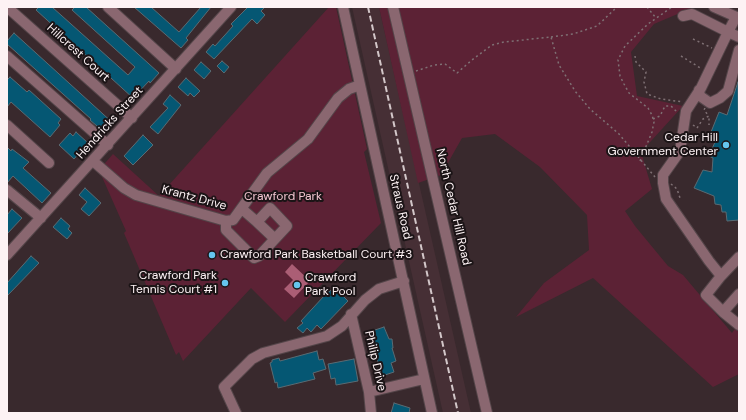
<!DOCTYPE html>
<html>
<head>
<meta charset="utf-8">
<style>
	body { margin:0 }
	#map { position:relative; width:746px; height:420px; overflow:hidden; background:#39292d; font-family:"DM Sans",sans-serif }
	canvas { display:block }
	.frame { position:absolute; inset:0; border:8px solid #fdf2f4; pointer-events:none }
</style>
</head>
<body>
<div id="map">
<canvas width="746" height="420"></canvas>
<div class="frame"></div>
</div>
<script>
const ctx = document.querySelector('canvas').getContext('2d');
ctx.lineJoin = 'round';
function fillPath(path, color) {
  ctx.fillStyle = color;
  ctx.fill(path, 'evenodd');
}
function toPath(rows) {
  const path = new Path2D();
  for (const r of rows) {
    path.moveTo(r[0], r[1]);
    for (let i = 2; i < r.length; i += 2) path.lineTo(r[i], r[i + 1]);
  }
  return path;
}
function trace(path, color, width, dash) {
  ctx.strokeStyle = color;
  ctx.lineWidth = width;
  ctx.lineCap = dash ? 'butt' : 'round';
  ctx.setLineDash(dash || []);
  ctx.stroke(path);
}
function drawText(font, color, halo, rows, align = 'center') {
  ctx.font = font + ' "DM Sans",sans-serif';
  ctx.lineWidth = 4;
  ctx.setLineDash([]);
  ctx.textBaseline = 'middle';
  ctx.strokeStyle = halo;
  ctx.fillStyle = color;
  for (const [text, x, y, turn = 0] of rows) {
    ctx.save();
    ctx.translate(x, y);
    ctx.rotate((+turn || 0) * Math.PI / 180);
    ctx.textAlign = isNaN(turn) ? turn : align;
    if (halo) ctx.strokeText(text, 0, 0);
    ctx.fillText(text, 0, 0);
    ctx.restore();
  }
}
const built = toPath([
	[352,7,379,7,471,413,443,413]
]);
const green = toPath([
	[329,7,336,7,367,149,364,152,381,223,285,322,251,288,183,361,179,352,176,355,124,233,126,231,99,170,113,154,159,196],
	[379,7,694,7,654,24,631,52,637,96,683,106,641,152,652,189,625,211,635,226,668,266,683,275,732,333,739,323,739,374,713,387,593,278,516,317,544,283,589,250,587,215,540,167,495,134,462,138,441,175,418,183]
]);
const water = toPath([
	[292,264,310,281,294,298,284,289,293,280,285,272]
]);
const building = toPath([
	[39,7,52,7,128,75,135,67,72,10,75,7,86,7,159,73,150,83,149,81,133,98,36,10,39,7],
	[134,7,151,7,179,32,201,7,211,7,186,38,188,40,181,48,134,7],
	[248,7,265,7,261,11,265,15,257,24,252,19,214,59,206,52,213,44,215,46,233,26,231,24,248,7],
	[14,33,114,124,105,133,90,120,91,119,7,44,7,41,14,33],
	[222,61,229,67,224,73,217,66,222,61],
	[201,62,211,71,204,79,194,70,201,62],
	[10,77,27,92,29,90,61,119,58,123,60,125,50,137,11,102,7,107,7,80,10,77],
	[186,78,200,91,194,97,190,93,188,96,178,87,186,78],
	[738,82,739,220,727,221,726,212,722,212,721,205,715,204,714,196,694,188,703,170,712,172,713,158,709,156,718,135,711,132,719,112,727,115,738,82],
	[170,95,181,105,158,134,150,127,168,108,163,104,170,95],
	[76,132,88,143,74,159,59,145,70,133,73,136,76,132],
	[143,135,153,145,133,165,124,156,143,135],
	[7,147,11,151,12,149,29,162,23,168,51,193,42,203,13,176,7,183,7,147],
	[85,188,101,203,89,216,81,209,87,202,79,195,85,188],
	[12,209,22,218,7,234,7,215,12,209],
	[61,218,70,226,68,229,72,233,67,239,53,227,61,218],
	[31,256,39,263,7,296,7,283,31,256],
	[334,287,348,301,321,329,317,325,311,332,307,328,303,333,297,328,303,323,301,321,324,296,321,294,326,289,329,292,334,287],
	[384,327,389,339,392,339,393,348,392,348,396,361,391,363,394,372,382,376,369,332,384,327],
	[317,351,319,360,323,359,326,369,313,373,315,379,278,388,277,382,275,383,270,363,272,362,272,360,279,358,280,361,317,351],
	[354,359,358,381,336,385,335,378,331,379,328,364,354,359],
	[394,403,410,408,409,413,391,413,394,403]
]);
const path = toPath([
	[647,7,656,18],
	[551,37,573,34,597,26,617,7],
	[693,39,712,48],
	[635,56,636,62,646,72,644,82,647,94,661,99,683,102],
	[681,56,702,69],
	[416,71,434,65,445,64,457,73,472,60,492,45,504,42,551,37,559,65,575,91,590,109,619,134,655,177],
	[705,108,704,110,709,116],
	[653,119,660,116,665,106,671,106,677,112],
	[693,125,697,128,703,119,709,116,709,125],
	[640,161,652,132,654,122,652,115,648,108,629,93,624,84,620,76,618,60,625,46,648,24,672,7],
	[671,184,677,189,680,198]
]);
const minor = toPath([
	[7,7,132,118],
	[108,7,176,69],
	[343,7,432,413],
	[393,7,487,413],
	[714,7,739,18],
	[683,16,692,14,728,32,701,88,686,111,680,151,663,175,663,183,666,199,709,261,721,276,706,295,723,312,739,294],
	[736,17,728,32,739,37],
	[7,56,108,145],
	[699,90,700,96,710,103,720,98,728,91,739,50],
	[7,125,49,163],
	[93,161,124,188,136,195,226,221,233,220,267,173,308,139,338,98,349,89,360,85],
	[7,190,41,218],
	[226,221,226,230,254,258,259,256,287,226,270,208,257,222,242,209],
	[257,222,275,239],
	[7,255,231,7],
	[721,276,739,257],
	[723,312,739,325],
	[351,314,369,392,371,413],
	[369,392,424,379],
	[236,413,224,387,252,359,263,353,327,336,342,326,365,300,379,289,404,281]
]);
const rail = toPath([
	[368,7,458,413]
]);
const markers = [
	[726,145,4,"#65c5ee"],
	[212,255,4,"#65c5ee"],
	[225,283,4,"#65c5ee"],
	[297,285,4,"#65c5ee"]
];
const streetNames = [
	["Hillcrest Court",78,53,42],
	["Hendricks Street",110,123,-48],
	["Krantz Drive",194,198,15],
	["Straus Road",400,207,77],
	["North Cedar Hill Road",453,207,77],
	["Philip Drive",375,361,77]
];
const poiNames = [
	["Cedar Hill",718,138],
	["Government Center",718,152],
	["Crawford Park Basketball Court #3",220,255,"left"],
	["Crawford Park",217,276],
	["Tennis Court #1",217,290],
	["Crawford",305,278,"left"],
	["Park Pool",305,292,"left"]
];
const parkNames = [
	["Crawford Park",283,197]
];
fillPath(built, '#462f35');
fillPath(green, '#5c2235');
fillPath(water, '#ab5e75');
fillPath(building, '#055773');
trace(building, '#5a6b73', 1);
trace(minor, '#544549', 12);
trace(path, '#7f7074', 1.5, [2, 3]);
trace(minor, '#8a6770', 10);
trace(rail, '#d3c7c9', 2, [6, 3]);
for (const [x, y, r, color] of markers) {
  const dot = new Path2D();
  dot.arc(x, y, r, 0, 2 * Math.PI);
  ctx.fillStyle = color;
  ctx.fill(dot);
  trace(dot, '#1b1416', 1.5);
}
drawText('12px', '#fdf2f4', '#1b1416', streetNames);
drawText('12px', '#fdf2f4', '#1b1416', poiNames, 'right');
drawText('12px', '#f2c5d0', '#1b1416', parkNames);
</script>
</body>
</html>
